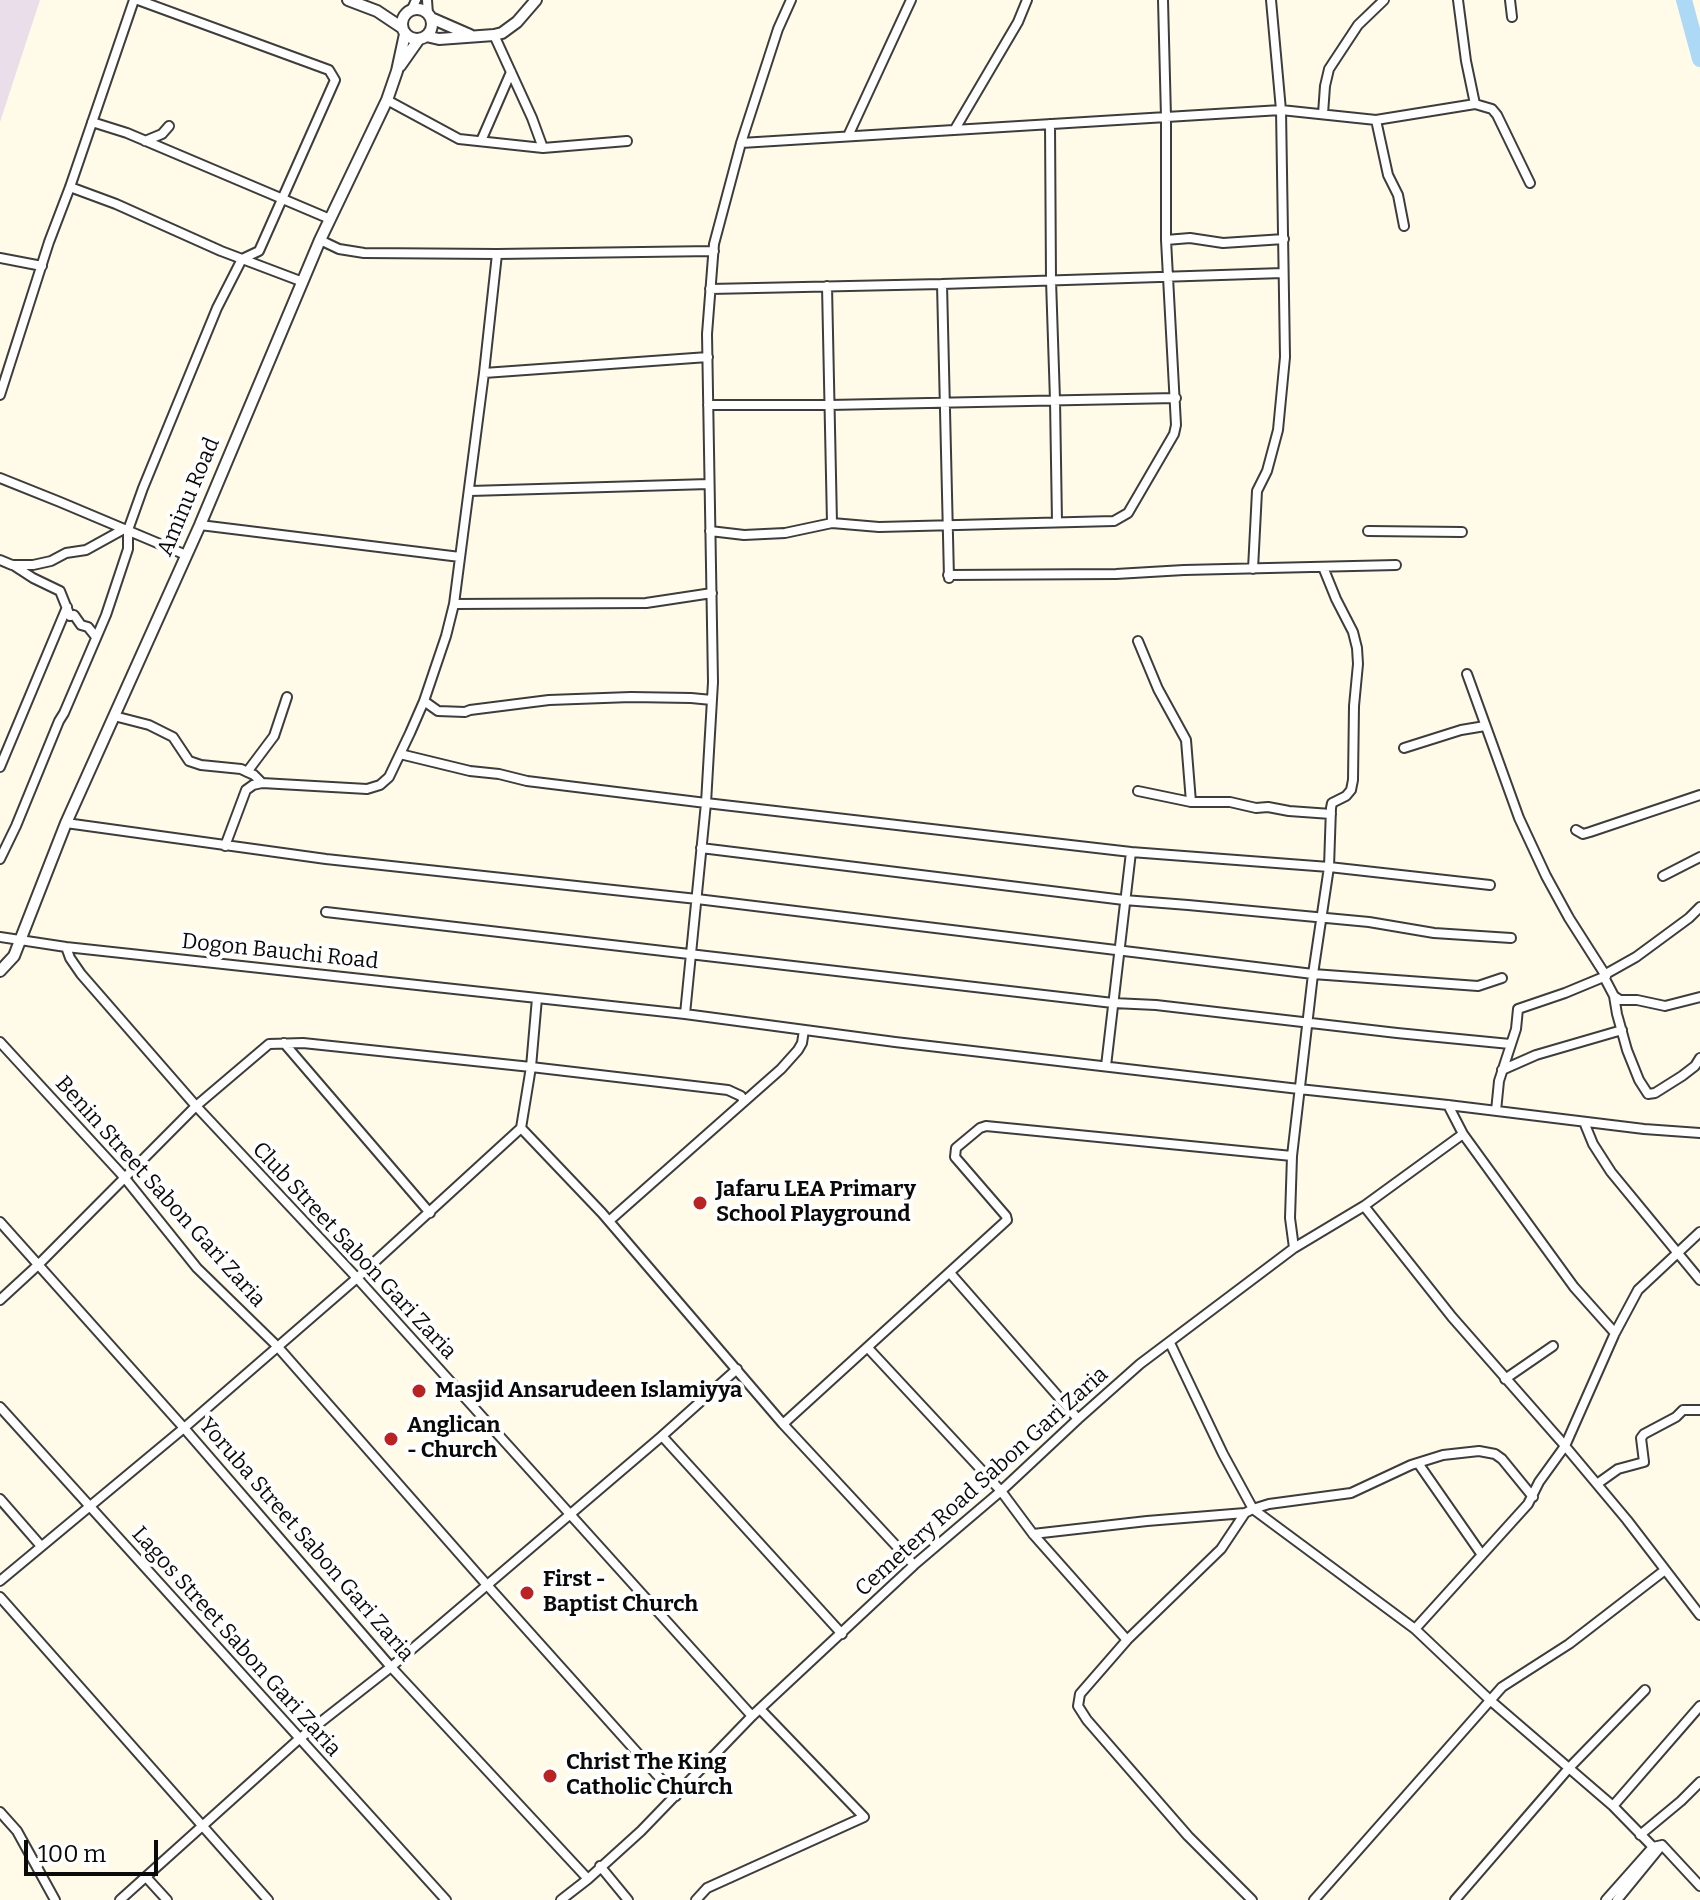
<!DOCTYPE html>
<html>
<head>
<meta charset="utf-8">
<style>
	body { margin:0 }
	#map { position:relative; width:1700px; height:1900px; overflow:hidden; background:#fffbe8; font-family:Bitter,serif }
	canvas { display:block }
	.scale { position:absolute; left:24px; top:1840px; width:134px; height:36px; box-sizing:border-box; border:4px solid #0a0a0a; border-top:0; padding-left:10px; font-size:24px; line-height:28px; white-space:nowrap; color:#0a0a0a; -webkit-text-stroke:6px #fff; paint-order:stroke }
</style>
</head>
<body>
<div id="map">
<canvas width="1700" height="1900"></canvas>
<div class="scale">100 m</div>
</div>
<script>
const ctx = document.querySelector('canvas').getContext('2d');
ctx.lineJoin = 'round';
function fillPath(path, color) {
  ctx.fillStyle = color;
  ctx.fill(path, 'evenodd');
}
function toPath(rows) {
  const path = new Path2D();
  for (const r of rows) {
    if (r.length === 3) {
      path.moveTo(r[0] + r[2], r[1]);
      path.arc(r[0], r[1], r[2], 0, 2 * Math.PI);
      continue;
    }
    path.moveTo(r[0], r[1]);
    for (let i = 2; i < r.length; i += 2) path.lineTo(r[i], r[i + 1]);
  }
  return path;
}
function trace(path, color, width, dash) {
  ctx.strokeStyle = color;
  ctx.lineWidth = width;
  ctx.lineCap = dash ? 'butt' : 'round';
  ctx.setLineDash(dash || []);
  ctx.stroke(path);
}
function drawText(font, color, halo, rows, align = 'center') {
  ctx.font = font + ' Bitter,serif';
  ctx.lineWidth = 8;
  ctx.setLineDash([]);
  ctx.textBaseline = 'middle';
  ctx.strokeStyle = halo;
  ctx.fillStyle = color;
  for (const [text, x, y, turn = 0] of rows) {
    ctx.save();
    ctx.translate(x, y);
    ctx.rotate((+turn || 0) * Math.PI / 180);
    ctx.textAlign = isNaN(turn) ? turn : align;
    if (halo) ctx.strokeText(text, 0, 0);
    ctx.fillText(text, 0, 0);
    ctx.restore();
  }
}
const industrial = toPath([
	[0,0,40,0,0,122]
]);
const river = toPath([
	[1684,0,1700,59]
]);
const minor = toPath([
	[427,0,428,14],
	[1458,0,1466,61,1475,104],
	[1510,0,1512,17],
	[412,9,416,0],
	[494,35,532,118,543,148],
	[387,100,459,139,543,148,627,141],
	[1323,114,1325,86,1329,69,1358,25,1384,0],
	[1376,120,1388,175,1398,195,1404,226],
	[92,122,127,133,330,219],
	[1050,124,1051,280,1055,400,1057,522],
	[955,129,1018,22,1027,0],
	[848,136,911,0],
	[145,141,162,134,169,126],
	[481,141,511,72],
	[741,143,1281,110,1376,120,1475,104,1492,109,1497,115,1530,183],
	[70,187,116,204,221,251,303,282],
	[320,240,339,249,364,253,497,254,714,251],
	[1166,240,1190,238,1223,243,1284,239],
	[0,258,42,266],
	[942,284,949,578],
	[827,286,832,523],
	[710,289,942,284,1283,273],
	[484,373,708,357],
	[0,395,49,242,70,187,134,0],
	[708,405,829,405,1176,398],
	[0,478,60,502,186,555],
	[470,491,709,484],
	[200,525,460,557],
	[710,531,744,535,785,533,832,523,879,527,1114,521,1128,513,1174,434,1176,425,1166,240,1166,117,1163,0],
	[1368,531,1462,532],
	[0,560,12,565,33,565,51,561,66,553,86,550,124,529],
	[13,565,33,578,60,591,70,616,74,615,81,625,88,627,96,637],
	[1253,569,1257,491,1267,471,1278,430,1285,357,1281,110,1271,0],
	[948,575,1116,574,1184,570,1396,565],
	[454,604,646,603,712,593],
	[1138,641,1158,689,1186,740,1191,802,1230,802,1256,808,1268,807,1289,811,1331,814],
	[1467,674,1519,818,1546,876,1569,918,1606,976,1565,993,1518,1009,1516,1029,1499,1081,1496,1111],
	[424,701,438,711,465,712,470,710,549,700,631,697,691,698,712,700],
	[114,716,149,725,173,737,189,761,201,765,241,769,254,775,262,783],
	[1404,748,1461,730,1485,726],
	[400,754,470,771,499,774,527,781,706,803,1131,852,1329,867,1490,885],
	[0,767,67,607],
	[247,772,274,736,287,697],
	[1138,791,1191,802],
	[66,823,326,859,697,899,1313,974,1478,986,1502,978],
	[1576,830,1583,834,1590,832,1700,795],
	[225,846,246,790,253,785,262,783,367,789,380,785,389,777,410,733,424,701,446,636,454,604,484,373,497,254],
	[701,848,1124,900,1188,905,1369,922,1434,933,1511,938],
	[0,859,16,826,59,721,64,713,106,615,128,549,128,530,143,488,217,308,242,259,259,251,335,80,329,70,138,0],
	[1663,876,1700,857],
	[326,912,1113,1003,1156,1005,1397,1033,1510,1044],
	[0,937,66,947,685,1014,895,1042,1299,1089,1448,1105,1644,1129,1700,1133],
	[66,947,70,958,81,974,196,1106,357,1278,752,1716],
	[1604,975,1636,957,1689,918,1700,907],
	[1604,977,1614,996,1620,1000,1637,1000,1665,1006,1700,997],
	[1614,996,1617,1014,1627,1050,1639,1080,1648,1094,1655,1093,1682,1076,1695,1066,1700,1058],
	[685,1014,706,803,713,682,707,334,714,244,741,143,778,29,791,0],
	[0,1042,124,1177,197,1268,277,1346,487,1585,676,1796],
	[284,1043,430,1213],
	[1106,1066,1131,852],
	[1502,1070,1536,1055,1622,1030],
	[1448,1105,1463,1134,1534,1232,1574,1287,1615,1333],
	[1584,1122,1593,1144,1611,1172,1700,1280],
	[521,1128,602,1213,783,1424,914,1565],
	[1364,1206,1452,1317,1560,1440,1627,1520,1700,1615],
	[609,1221,781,1069,798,1050,802,1043,804,1030],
	[0,1222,184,1428,391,1667,588,1879],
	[1294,1248,1290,1218,1292,1156,1313,974,1329,867,1331,808,1332,803,1346,796,1351,790,1353,780,1354,706,1358,664,1357,648,1353,632,1336,599,1323,567],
	[950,1273,1078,1419],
	[0,1300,38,1265,196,1106,269,1044,303,1043,531,1067,728,1090,741,1096,744,1101],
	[1170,1343,1223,1454,1253,1509,1269,1504,1351,1493,1411,1465,1443,1455,1479,1451,1495,1454,1502,1459,1533,1497],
	[868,1348,1001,1491,1033,1534,1127,1640],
	[1505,1379,1553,1346],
	[0,1407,446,1900],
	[783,1424,1007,1220,1006,1216,955,1157,956,1148,980,1128,986,1126,1292,1156],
	[662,1436,842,1634],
	[1418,1463,1482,1555],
	[1597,1484,1618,1469,1644,1462,1641,1438,1644,1434,1676,1417,1683,1410,1700,1410],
	[0,1499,41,1546],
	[1245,1513,1221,1549,1127,1640,1080,1694,1078,1706,1087,1720,1188,1836,1252,1900],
	[1033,1534,1147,1521,1245,1513,1253,1509,1415,1629,1491,1701,1613,1806,1653,1847,1662,1845,1700,1886],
	[0,1581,184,1428,357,1278,521,1128,531,1067,537,998],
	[0,1597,268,1900],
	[1415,1629,1528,1504,1539,1482,1565,1446,1615,1333,1638,1290,1700,1232],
	[1613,1806,1700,1706],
	[0,1812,17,1831,55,1900],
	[1640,1835,1681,1801,1700,1782],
	[600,1866,628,1900],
	[146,1877,167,1900],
	[120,1900,299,1739,391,1667,662,1436,737,1369],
	[561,1900,588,1879,641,1831,752,1716,914,1565,1001,1491,1078,1419,1140,1364,1294,1248,1364,1206,1463,1134],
	[696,1900,707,1888,864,1817,760,1709],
	[1314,1900,1502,1687,1569,1644,1665,1570],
	[1455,1900,1569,1768,1645,1690],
	[1606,1900,1653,1847],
	[1617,1900,1662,1845]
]);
const tertiary = toPath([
	[348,0,377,11,401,27],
	[417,24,15],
	[431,18,470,35],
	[426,36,439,39,494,35,502,33,517,22,536,0],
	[400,66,419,39],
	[0,971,14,956,66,823,200,525,320,240,387,100,397,71,405,34]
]);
const markers = [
	[700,1203,8,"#ba2324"],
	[419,1391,8,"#ba2324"],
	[391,1439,8,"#ba2324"],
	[527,1593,8,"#ba2324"],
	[550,1776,8,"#ba2324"]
];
const streetNames = [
	["Aminu Road",189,497,-67],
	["Dogon Bauchi Road",280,952,6],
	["Benin Street Sabon Gari Zaria",160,1192,48],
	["Club Street Sabon Gari Zaria",354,1251,47],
	["Cemetery Road Sabon Gari Zaria",982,1482,-42],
	["Yoruba Street Sabon Gari Zaria",306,1540,49],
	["Lagos Street Sabon Gari Zaria",236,1642,48]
];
const poiNames = [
	["Jafaru LEA Primary",716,1190],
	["School Playground",716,1215],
	["Masjid Ansarudeen Islamiyya",435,1391],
	["Anglican",407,1426],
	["- Church",407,1451],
	["First -",543,1580],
	["Baptist Church",543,1605],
	["Christ The King",566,1763],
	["Catholic Church",566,1788]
];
fillPath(industrial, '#e9deea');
trace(river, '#add8f6', 16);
trace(minor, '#3d3d3d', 12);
trace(tertiary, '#3d3d3d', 14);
trace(minor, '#fff', 8);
trace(tertiary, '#fff', 10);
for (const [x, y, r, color] of markers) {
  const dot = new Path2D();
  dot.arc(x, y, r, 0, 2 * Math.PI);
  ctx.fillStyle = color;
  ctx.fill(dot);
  trace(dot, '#fff', 3);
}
drawText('22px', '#0a0a0a', '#fff', streetNames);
drawText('bold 22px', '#0a0a0a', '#fff', poiNames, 'left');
</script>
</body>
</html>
